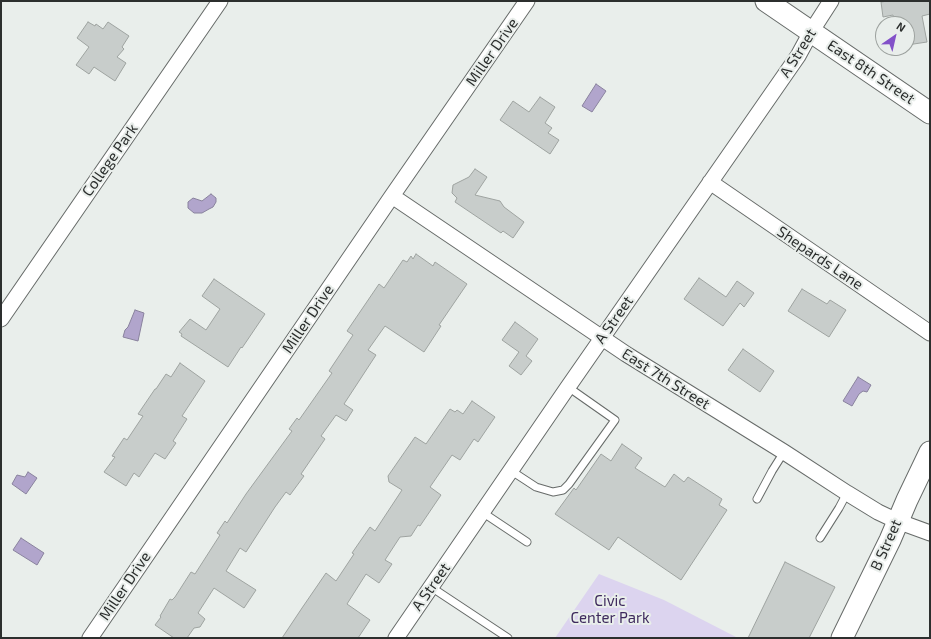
<!DOCTYPE html>
<html>
<head>
<meta charset="utf-8">
<style>
	body { margin:0 }
	#map { position:relative; width:931px; height:639px; overflow:hidden; background:#e9eeeb; font-family:"Exo 2",sans-serif }
	canvas { display:block }
	.frame { position:absolute; inset:0; border:2px solid #2c2f2e; pointer-events:none }
	.north { position:absolute; left:875px; top:16px; width:40px; height:40px; box-sizing:border-box; background:#e9eeeb; border:1px solid #9da29f; border-radius:50%; rotate:34deg; font-size:11px; font-weight:700; line-height:16px; text-align:center; color:#2c2f2e }
	.north::after { content:''; display:block; margin:auto; width:14px; height:18px; background:#8351c9; clip-path:polygon(50% 0,100% 100%,50% 72%,0 100%) }
</style>
</head>
<body>
<div id="map">
<canvas width="931" height="639"></canvas>
<div class="frame"></div>
<div class="north">N</div>
</div>
<script>
const ctx = document.querySelector('canvas').getContext('2d');
ctx.lineJoin = 'round';
function fillPath(path, color) {
  ctx.fillStyle = color;
  ctx.fill(path, 'evenodd');
}
function toPath(rows) {
  const path = new Path2D();
  for (const r of rows) {
    path.moveTo(r[0], r[1]);
    for (let i = 2; i < r.length; i += 2) path.lineTo(r[i], r[i + 1]);
  }
  return path;
}
function trace(path, color, width, dash) {
  ctx.strokeStyle = color;
  ctx.lineWidth = width;
  ctx.lineCap = dash ? 'butt' : 'round';
  ctx.setLineDash(dash || []);
  ctx.stroke(path);
}
function drawText(font, color, halo, rows, align = 'center') {
  ctx.font = font + ' "Exo 2",sans-serif';
  ctx.lineWidth = 4;
  ctx.setLineDash([]);
  ctx.textBaseline = 'middle';
  ctx.strokeStyle = halo;
  ctx.fillStyle = color;
  for (const [text, x, y, turn = 0] of rows) {
    ctx.save();
    ctx.translate(x, y);
    ctx.rotate((+turn || 0) * Math.PI / 180);
    ctx.textAlign = isNaN(turn) ? turn : align;
    if (halo) ctx.strokeText(text, 0, 0);
    ctx.fillText(text, 0, 0);
    ctx.restore();
  }
}
const green = toPath([
	[599,574,664,600,736,637,735,638,555,638]
]);
const water = toPath([
	[596,84,606,91,592,112,582,106,596,84],
	[211,194,216,198,216,202,213,207,209,209,202,213,194,213,188,208,188,202,193,198,202,201,211,194],
	[135,310,144,313,138,341,123,337,125,330,128,327,135,310],
	[858,377,871,385,867,392,863,391,859,394,852,406,843,401,858,377],
	[28,472,37,478,26,494,12,484,17,475,25,477,28,472],
	[21,538,44,553,37,565,13,550,21,538]
]);
const building = toPath([
	[888,1,930,1,930,14,922,16,927,42,907,45,907,24,895,24,893,15,883,17,881,2,888,1],
	[88,22,95,26,96,24,103,29,108,22,129,36,122,47,124,49,117,57,126,63,115,81,94,67,89,74,76,65,89,47,77,38,88,22],
	[540,97,555,107,545,123,552,128,548,133,559,140,550,154,500,120,513,101,529,112,540,97],
	[475,169,487,177,475,195,500,201,504,207,524,222,513,238,503,231,501,233,455,202,457,198,452,193,453,185,469,177,475,169],
	[416,254,433,266,435,262,467,284,439,325,441,326,424,352,385,326,368,350,376,355,344,404,353,410,346,421,336,415,321,436,325,439,301,474,304,476,290,495,286,492,275,507,246,552,240,548,226,571,256,590,244,608,214,588,198,613,205,619,200,627,194,628,187,638,174,638,155,625,161,617,160,616,170,599,172,600,175,597,191,572,195,574,220,535,217,533,225,521,227,523,246,494,292,431,289,429,297,418,299,420,332,373,329,371,353,335,347,331,379,284,384,288,403,260,407,262,411,256,413,259,416,254],
	[699,278,726,297,737,281,754,293,744,307,740,303,723,326,684,299,699,278],
	[214,279,265,314,242,348,241,347,228,367,181,336,182,334,179,332,190,319,206,330,220,309,202,296,214,279],
	[802,289,827,304,830,300,846,310,829,337,788,311,802,289],
	[515,322,538,339,526,356,532,361,521,375,509,366,519,352,502,340,515,322],
	[743,349,774,371,760,392,728,370,743,349],
	[180,363,205,381,182,416,187,419,173,441,176,443,165,459,155,453,139,477,134,473,126,486,104,472,115,457,112,456,124,438,127,440,143,416,138,414,155,389,156,389,166,374,171,377,180,363],
	[472,401,495,417,478,442,474,439,460,460,452,455,430,487,441,495,420,526,418,525,411,536,400,537,385,560,392,564,379,583,366,574,347,604,370,620,358,638,282,638,302,608,326,573,336,581,354,554,352,553,370,527,375,531,402,490,389,482,388,476,415,437,426,444,450,409,455,412,457,410,463,414,472,401],
	[622,444,642,458,635,468,665,487,674,474,684,482,688,477,722,499,719,505,727,510,681,580,618,537,609,550,555,514,574,488,576,490,601,454,611,461,622,444],
	[785,562,835,587,809,638,748,638,785,562]
]);
const lane = toPath([
	[510,470,536,487,553,492,563,490,569,484,615,420,568,387],
	[757,499,772,471,784,452],
	[482,512,527,542],
	[820,538,839,508,847,493],
	[431,587,508,638]
]);
const street = toPath([
	[710,182,930,333],
	[392,196,626,354,784,452,847,493,878,512,897,521,930,533],
	[1,319,220,1],
	[90,638,392,196,527,1],
	[396,638,568,387,798,56,811,32,831,1]
]);
const secondary = toPath([
	[766,1,930,113],
	[842,638,890,540,907,500,930,452]
]);
const streetNames = [
	["Miller Drive",492,52,-55],
	["A Street",798,53,-58],
	["East 8th Street",871,72,34],
	["College Park",110,160,-55],
	["Shepards Lane",820,258,34],
	["Miller Drive",308,319,-56],
	["A Street",614,320,-55],
	["East 7th Street",666,379,32],
	["B Street",886,545,-66],
	["Miller Drive",125,586,-56],
	["A Street",431,587,-55]
];
const parkNames = [
	["Civic",610,601],
	["Center Park",610,618]
];
fillPath(green, '#dcd4ef');
fillPath(water, '#b1a5cc');
trace(water, '#89829d', 1);
fillPath(building, '#c8cdcb');
trace(building, '#9ea3a0', 1);
trace(lane, '#676b69', 9);
trace(street, '#676b69', 17);
trace(secondary, '#676b69', 23);
trace(lane, '#fff', 7);
trace(street, '#fff', 15);
trace(secondary, '#fff', 21);
drawText('15px', '#2c2f2e', '#e9eeeb', streetNames);
drawText('15px', '#3f2b5e', '#e9eeeb', parkNames);
</script>
</body>
</html>
